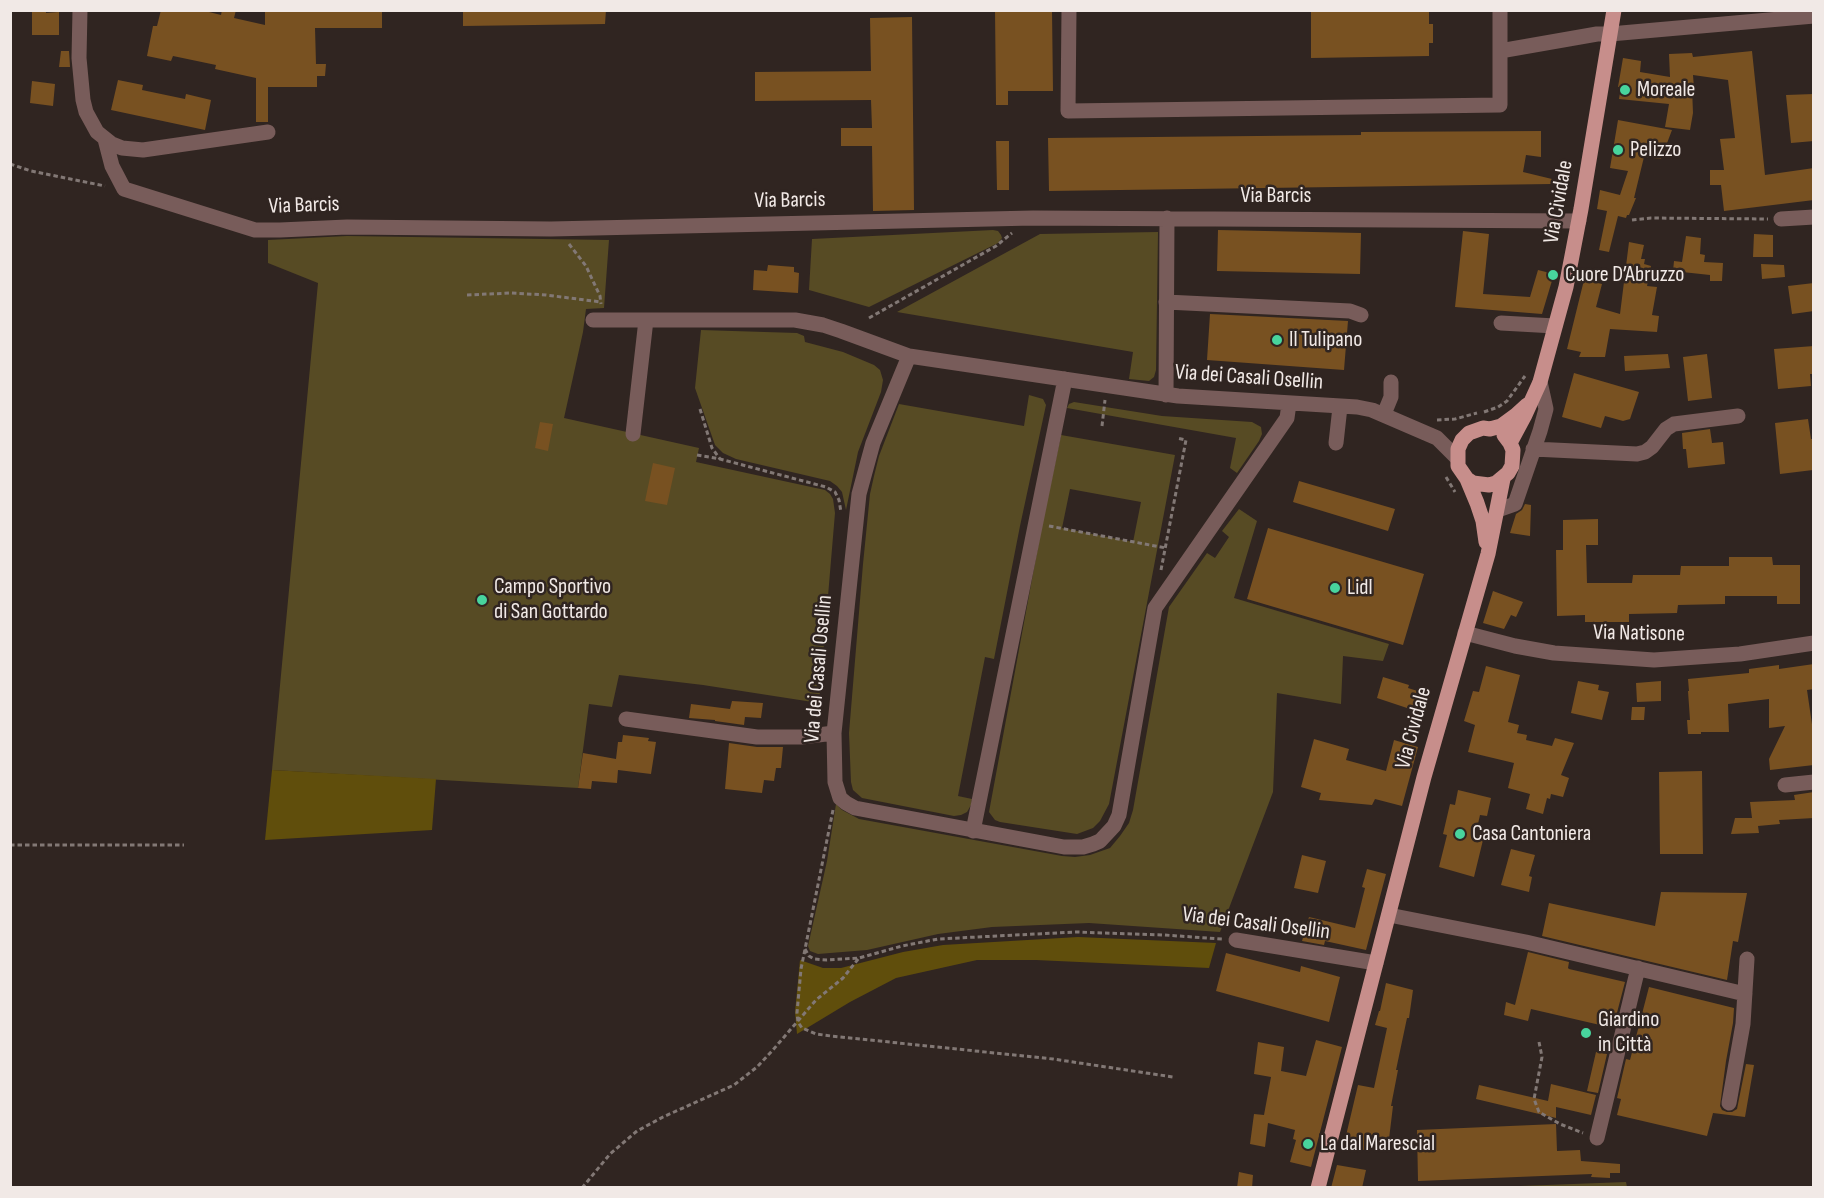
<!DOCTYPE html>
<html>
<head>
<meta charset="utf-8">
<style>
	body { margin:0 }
	#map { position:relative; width:1824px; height:1198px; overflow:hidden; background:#302521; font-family:"Sofia Sans Condensed",sans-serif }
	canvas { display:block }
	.frame { position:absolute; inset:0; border:12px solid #f1e9e6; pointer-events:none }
</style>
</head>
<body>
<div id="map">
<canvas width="1824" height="1198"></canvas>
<div class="frame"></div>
</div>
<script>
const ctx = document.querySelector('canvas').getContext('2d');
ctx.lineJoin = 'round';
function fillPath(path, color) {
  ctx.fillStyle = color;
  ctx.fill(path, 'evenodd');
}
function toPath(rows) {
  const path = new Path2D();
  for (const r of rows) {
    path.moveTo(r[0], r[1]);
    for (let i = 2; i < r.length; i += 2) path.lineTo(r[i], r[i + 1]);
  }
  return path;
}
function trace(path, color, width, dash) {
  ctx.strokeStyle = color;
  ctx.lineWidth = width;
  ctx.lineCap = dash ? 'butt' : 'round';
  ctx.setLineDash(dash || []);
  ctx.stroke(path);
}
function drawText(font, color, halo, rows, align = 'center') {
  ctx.font = font + ' "Sofia Sans Condensed",sans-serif';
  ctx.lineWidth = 5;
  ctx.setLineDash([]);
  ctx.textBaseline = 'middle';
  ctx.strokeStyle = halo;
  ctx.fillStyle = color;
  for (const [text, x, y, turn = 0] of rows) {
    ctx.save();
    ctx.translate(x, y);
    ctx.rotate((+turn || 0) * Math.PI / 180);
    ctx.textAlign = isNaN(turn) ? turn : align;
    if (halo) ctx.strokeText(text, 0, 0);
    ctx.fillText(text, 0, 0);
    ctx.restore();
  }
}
const green = toPath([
	[993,230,998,231,1001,235,1002,238,998,243,869,307,809,290,812,239],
	[1158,232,1156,370,1154,377,1149,381,1129,379,1133,352,897,312,1040,234],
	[347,236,609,240,604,308,586,309,583,332,564,418,699,448,696,462,825,490,830,494,833,499,835,513,819,703,703,685,619,675,612,707,589,704,578,788,272,770,318,283,268,263,268,240],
	[701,330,797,333,804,336,805,342,843,352,874,365,880,370,883,380,881,392,858,452,846,510,842,492,837,486,830,481,736,459,723,453,715,445,695,388],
	[1029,395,1043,399,1046,405,1020,526,994,659,985,657,958,796,972,799,971,805,967,812,961,815,954,816,862,798,853,790,851,782,849,733,863,564,870,494,874,476,879,456,899,404,1024,426],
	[1074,402,1162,416,1252,422,1261,427,1262,434,1259,441,1237,473,1230,468,1236,438,1067,408,1069,404],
	[1061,435,1175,455,1109,804,1100,821,1093,828,1077,834,1000,822,995,820,989,812,1042,525],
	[1070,489,1141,502,1133,542,1062,528],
	[1239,509,1257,521,1234,598,1389,644,1383,661,1343,656,1341,704,1277,693,1273,792,1220,932,1089,923,992,927,938,934,867,950,818,954,810,951,808,946,827,861,836,804,842,810,859,819,1062,856,1075,857,1090,855,1110,848,1120,836,1129,823,1133,810,1169,607,1207,553,1215,558,1229,537,1222,531],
	[1626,1182,1627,1187,1493,1187]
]);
const forest = toPath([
	[272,770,436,779,432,830,265,840],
	[1078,937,1216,943,1209,968,1036,960,977,960,896,978,850,1002,797,1034,795,1012,800,960,823,968,841,968,903,952,943,945]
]);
const building = toPath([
	[161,10,201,10,221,15,222,10,236,10,234,18,265,25,265,10,382,10,382,28,315,28,316,64,326,64,325,76,317,76,317,87,268,87,268,122,256,122,256,78,215,69,216,65,173,56,171,61,147,56,153,26,157,26],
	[463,10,606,10,605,24,463,26],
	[995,10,1052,10,1053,91,1008,91,1008,105,996,105],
	[1311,10,1429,10,1429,24,1433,24,1433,43,1429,43,1429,56,1311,58],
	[32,11,46,11,46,13,59,12,59,35,32,35],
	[912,17,914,210,873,211,872,146,841,146,841,128,872,128,871,100,755,101,755,72,871,71,870,18],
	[61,51,69,51,70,67,59,67],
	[1752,51,1765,175,1814,168,1814,200,1724,211,1721,185,1710,185,1710,170,1724,170,1720,139,1735,138,1728,80,1693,75,1694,88,1692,88,1693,113,1690,130,1665,127,1669,104,1619,99,1621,87,1618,87,1623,58,1641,61,1640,72,1670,77,1669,54,1692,53,1693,57],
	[118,80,143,85,142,90,185,99,186,94,211,100,205,130,111,110],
	[32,81,55,84,53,106,30,103],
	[1814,94,1814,141,1791,143,1786,95],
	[1618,120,1672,130,1661,159,1644,157,1634,198,1636,198,1629,215,1627,215,1626,218,1618,216,1609,252,1599,250,1607,211,1597,209,1600,190,1620,195,1628,171,1610,168],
	[1541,131,1541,157,1526,155,1523,172,1552,179,1551,184,1049,191,1048,138,1361,135,1361,132],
	[996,141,1009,141,1009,190,997,190],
	[1218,230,1361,233,1360,274,1217,271],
	[1463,231,1489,234,1483,294,1530,297,1538,270,1554,274,1542,314,1455,307],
	[1754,234,1773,235,1773,257,1753,257],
	[1686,236,1701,238,1700,254,1705,255,1704,262,1723,263,1722,281,1710,281,1710,275,1673,271,1674,261,1682,262],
	[1629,242,1644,245,1641,259,1645,259,1644,264,1651,266,1647,286,1657,287,1652,315,1659,316,1657,332,1610,329,1605,357,1579,357,1581,352,1567,349,1584,280,1602,284,1596,307,1620,314],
	[1761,264,1784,265,1785,277,1762,279],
	[768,265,794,267,794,272,799,273,798,293,753,290,754,270,767,271],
	[1814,283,1814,311,1792,314,1788,286],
	[1210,314,1348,321,1344,370,1207,360],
	[1814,346,1814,374,1810,374,1811,386,1778,389,1774,349],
	[1668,354,1670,368,1625,371,1624,356],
	[1707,354,1712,398,1688,401,1683,357],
	[1574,373,1639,392,1630,419,1623,421,1605,416,1601,428,1562,417],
	[1808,419,1811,439,1813,439,1814,446,1814,451,1812,452,1813,470,1780,474,1775,423],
	[540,422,553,424,548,451,535,448],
	[1710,429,1712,443,1723,442,1725,464,1688,468,1686,449,1683,449,1682,433],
	[653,463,675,468,667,505,645,501],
	[1299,481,1395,509,1388,531,1293,502],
	[1525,504,1531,505,1530,536,1510,533,1516,514,1522,510],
	[1598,519,1598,545,1586,545,1587,583,1632,583,1633,575,1680,575,1681,566,1729,566,1729,557,1772,557,1773,565,1800,565,1800,604,1777,604,1777,596,1725,596,1725,604,1678,605,1677,613,1629,614,1629,622,1585,622,1585,615,1557,616,1556,550,1563,550,1563,520],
	[1268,528,1424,574,1403,645,1247,599],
	[1493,591,1523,602,1516,617,1511,615,1504,629,1483,623],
	[1814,664,1814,689,1807,690,1814,738,1814,765,1770,770,1769,759,1785,726,1769,728,1769,699,1728,704,1729,732,1701,732,1701,734,1688,734,1687,720,1690,720,1688,691,1689,691,1688,679,1749,673,1749,669,1779,665,1779,669],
	[1486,666,1520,675,1508,722,1519,725,1517,733,1527,735,1526,740,1552,746,1555,738,1574,743,1561,775,1569,778,1563,797,1551,794,1550,799,1547,798,1543,814,1526,809,1530,794,1508,788,1514,763,1468,752,1475,725,1464,721,1473,691,1479,692],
	[1383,677,1409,685,1408,688,1430,695,1426,711,1408,706,1407,708,1377,698],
	[1578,681,1599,685,1598,690,1609,692,1602,720,1571,713],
	[1661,681,1661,701,1637,702,1636,683],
	[732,701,763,703,761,718,745,717,744,725,715,721,715,720,689,718,691,704,730,709],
	[1632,707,1645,707,1644,720,1631,720],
	[623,735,649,738,648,741,656,742,651,774,618,770,617,783,592,781,591,789,578,788,583,753,616,759,618,742,622,742],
	[1314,739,1349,749,1346,760,1386,771,1394,740,1418,747,1402,806,1375,799,1372,805,1319,800,1321,793,1301,787],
	[729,743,757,747,783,747,781,768,776,768,774,781,764,780,762,793,725,789],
	[1702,771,1703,854,1660,854,1659,772],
	[1458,790,1491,798,1487,816,1480,815,1475,837,1483,840,1474,877,1439,867,1447,835,1443,834,1450,804,1455,805],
	[1814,792,1814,818,1779,820,1780,824,1758,826,1759,833,1731,834,1735,818,1752,818,1750,802,1795,800,1794,795],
	[1511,849,1535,855,1529,876,1532,877,1529,892,1501,885],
	[1302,855,1326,861,1318,893,1294,888],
	[1367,869,1386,874,1366,950,1325,941,1324,945,1302,941,1309,917,1355,928,1365,888,1362,887],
	[1661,892,1747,893,1738,942,1733,941,1727,980,1542,936,1549,903,1655,926],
	[1528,952,1569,962,1568,968,1569,969,1625,982,1613,1028,1531,1009,1528,1021,1504,1015,1506,1002,1515,1005],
	[1226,953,1300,972,1301,966,1340,977,1329,1022,1216,991],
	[1386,983,1413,990,1409,1018,1407,1018,1396,1070,1398,1070,1391,1106,1393,1106,1389,1139,1367,1135,1364,1150,1344,1144,1358,1085,1374,1088,1387,1028,1375,1025,1379,1011,1380,1011],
	[1649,987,1734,1008,1733,1023,1726,1061,1720,1106,1722,1110,1727,1112,1732,1112,1737,1109,1746,1064,1754,1065,1745,1117,1713,1113,1707,1136,1617,1115,1621,1099,1617,1098,1626,1059,1630,1060],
	[1316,1040,1342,1047,1311,1167,1290,1162,1296,1140,1293,1139,1295,1130,1268,1123,1265,1147,1250,1144,1254,1114,1264,1115,1271,1077,1254,1074,1258,1042,1284,1047,1281,1071,1306,1076],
	[1596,1052,1607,1054,1598,1093,1587,1091],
	[1551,1084,1596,1095,1591,1115,1556,1107,1556,1118,1476,1099,1479,1085,1548,1101],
	[1556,1124,1557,1151,1580,1150,1581,1161,1620,1164,1620,1173,1610,1173,1610,1178,1591,1177,1592,1174,1418,1181,1417,1130],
	[1337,1165,1366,1170,1362,1188,1331,1188],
	[1239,1172,1253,1175,1252,1188,1237,1188]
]);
const path = toPath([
	[10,164,31,171,105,186],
	[1632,220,1651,218,1768,219],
	[569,244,586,266,600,296,601,304],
	[467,295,511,293,546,295,601,302],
	[869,318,996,246,1012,233],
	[700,409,712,448,720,459],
	[1484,412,1498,407,1507,401,1525,376],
	[1437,420,1455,419,1477,413],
	[1102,426,1105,400],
	[697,455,720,459,826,487,835,492,839,500,841,512],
	[1446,477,1455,492],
	[1049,526,1166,548],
	[1161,570,1186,440,1177,438],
	[833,810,801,969,797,1013,798,1022,802,1028,816,1034,831,1036,1053,1059,1173,1077],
	[10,845,184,845],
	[805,949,809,956,814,959,827,960,859,958,902,946,938,939,1076,932,1164,935,1222,939],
	[1539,1042,1542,1057,1534,1099,1539,1112,1560,1124,1583,1133],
	[582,1188,610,1154,637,1131,663,1117,734,1085,757,1067,772,1051,816,1000,843,978,859,958]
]);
const minor = toPath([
	[80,10,79,58,83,100,86,112,97,132,112,144,122,148,143,150,268,132],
	[1069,10,1068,111,1500,105,1500,10],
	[1500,51,1597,34,1610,34,1814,16],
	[105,139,112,166,124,189,255,230,280,230,347,227,551,229,1033,218,1579,221],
	[1781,219,1814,217],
	[1166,302,1350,311,1361,315],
	[593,320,795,320,823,325,841,331,909,356],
	[1501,323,1555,326],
	[1166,395,1167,218],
	[1289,404,1287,418,1155,608,1119,815,1114,826,1100,841,1093,844,1083,847,1064,847,855,808,846,803,840,798,835,782,834,733,859,494,873,443,909,356,1178,396,1357,407,1372,410,1437,438,1457,458],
	[1384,414,1391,397,1391,382],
	[633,434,646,320],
	[1336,443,1340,407],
	[1533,449,1637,454,1645,452,1652,447,1666,429,1674,424,1738,416],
	[1498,510,1515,504,1540,431,1546,409,1540,382],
	[1465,633,1515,646,1554,653,1654,660,1740,654,1814,643],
	[626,719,757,737,802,737,834,733],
	[1785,785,1814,782],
	[973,831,1065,379],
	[1389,915,1526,942,1745,994],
	[1236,940,1376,963],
	[1729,1103,1743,1024,1747,959],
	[1597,1138,1638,968]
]);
const major = toPath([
	[1510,443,1525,415,1540,382,1566,287,1581,209,1614,10],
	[1467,479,1473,483,1489,485,1496,483,1508,473,1512,466,1513,450,1510,443,1504,435],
	[1486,542,1483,521,1477,503,1467,479,1458,466,1458,449,1462,440,1469,433,1483,428,1490,429,1501,426,1516,415,1527,405],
	[1318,1188,1424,777,1488,554,1503,479]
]);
const markers = [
	[1625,90,6,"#48d49d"],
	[1618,150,6,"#48d49d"],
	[1553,275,6,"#48d49d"],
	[1277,340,6,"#48d49d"],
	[1335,588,6,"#48d49d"],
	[482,600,6,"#48d49d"],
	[1460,834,6,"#48d49d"],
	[1586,1033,6,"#48d49d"],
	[1308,1144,6,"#48d49d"]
];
const poiNames = [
	["Moreale",1637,90],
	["Pelizzo",1630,150],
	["Cuore D’Abruzzo",1565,275],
	["Il Tulipano",1289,340],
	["Campo Sportivo",494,587],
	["di San Gottardo",494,612],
	["Lidl",1347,588],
	["Casa Cantoniera",1472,834],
	["Giardino",1598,1020],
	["in Città",1598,1045],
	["La dal Marescial",1320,1144]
];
const streetNames = [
	["Via Barcis",1276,196],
	["Via Barcis",790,201,-1],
	["Via Cividale",1559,202,-80],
	["Via Barcis",304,206,-2],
	["Via dei Casali Osellin",1249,378,4],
	["Via Natisone",1639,634,1],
	["Via dei Casali Osellin",819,669,-85],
	["Via Cividale",1414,728,-75],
	["Via dei Casali Osellin",1256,924,7]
];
fillPath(green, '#574b24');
fillPath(forest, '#604e0c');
fillPath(building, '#785121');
trace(path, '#827875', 3, [4.5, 3]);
trace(minor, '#785c5a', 15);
trace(major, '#c78e8b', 15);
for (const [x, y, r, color] of markers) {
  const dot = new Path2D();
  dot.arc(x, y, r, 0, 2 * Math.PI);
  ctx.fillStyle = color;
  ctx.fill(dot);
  trace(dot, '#302521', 2);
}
drawText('22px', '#f1e9e6', '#302521', poiNames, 'left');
drawText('22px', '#f1e9e6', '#302521', streetNames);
</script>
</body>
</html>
